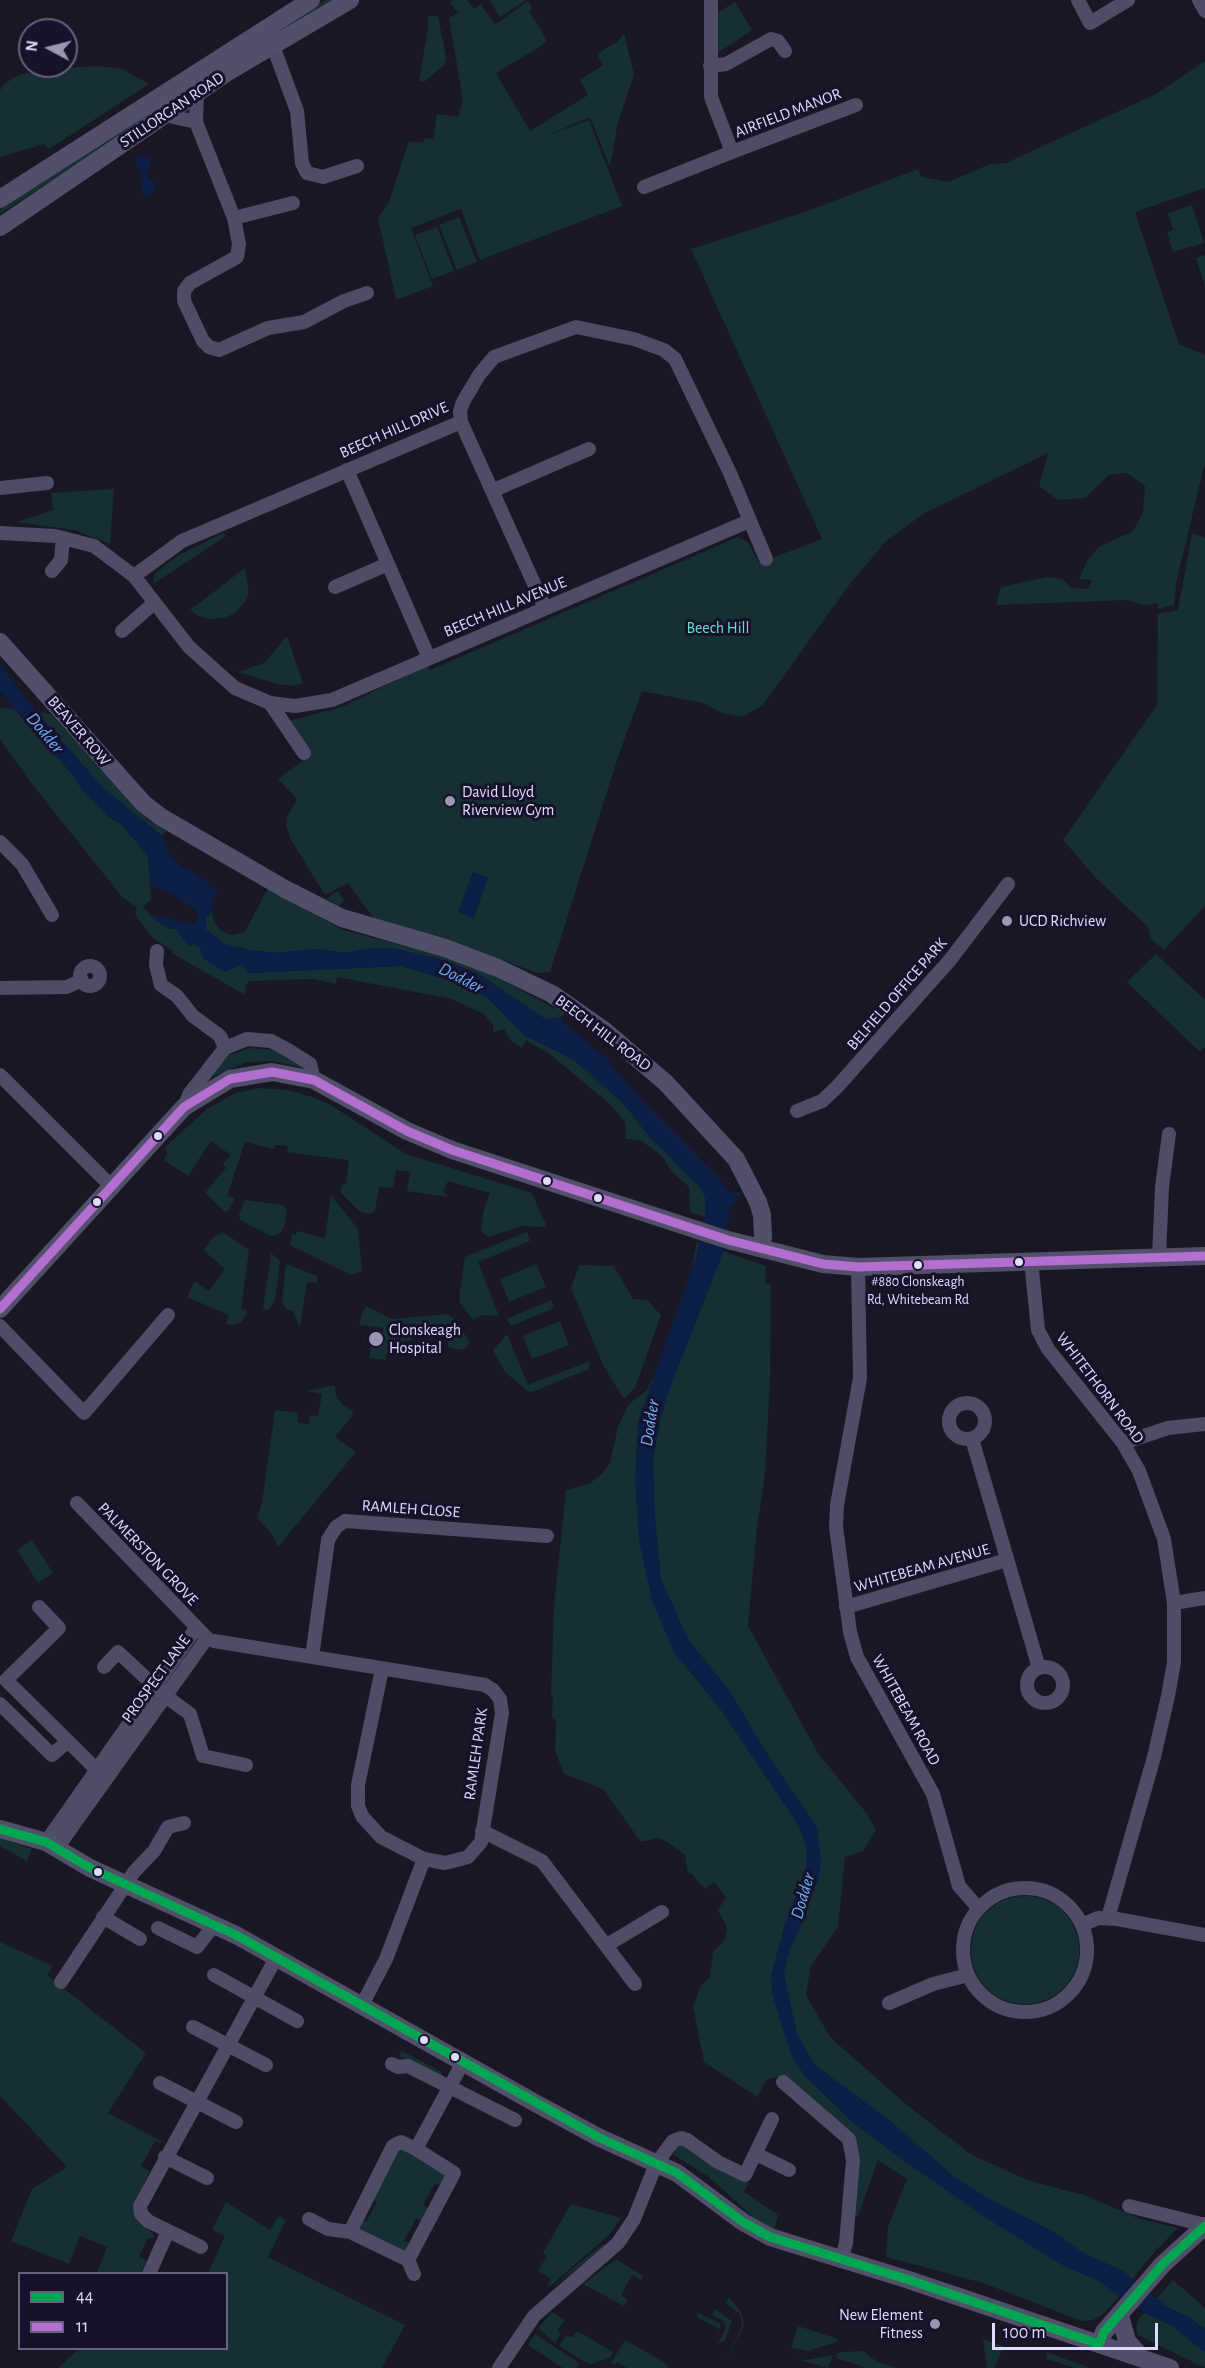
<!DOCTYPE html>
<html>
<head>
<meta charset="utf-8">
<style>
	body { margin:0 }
	#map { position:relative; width:1205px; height:2368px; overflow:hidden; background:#1a1724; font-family:"Alegreya Sans",sans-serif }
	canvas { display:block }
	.legend { position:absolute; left:18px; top:2272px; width:210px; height:78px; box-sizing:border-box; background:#17112a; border:2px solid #68617f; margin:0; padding:8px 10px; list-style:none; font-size:18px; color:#e1daff }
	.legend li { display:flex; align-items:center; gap:12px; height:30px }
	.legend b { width:30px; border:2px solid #68617f }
	.north { position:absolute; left:18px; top:18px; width:60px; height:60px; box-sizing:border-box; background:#17112a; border:2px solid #68617f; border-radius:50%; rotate:277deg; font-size:16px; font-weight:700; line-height:24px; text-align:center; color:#e1daff }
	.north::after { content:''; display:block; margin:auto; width:21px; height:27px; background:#9b96b2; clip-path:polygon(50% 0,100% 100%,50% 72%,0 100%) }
	.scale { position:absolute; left:992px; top:2323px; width:166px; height:27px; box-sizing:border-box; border:3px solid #e1daff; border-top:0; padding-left:8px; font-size:18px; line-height:21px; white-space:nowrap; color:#e1daff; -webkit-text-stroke:4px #17112a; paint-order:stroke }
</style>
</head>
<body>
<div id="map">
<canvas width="1205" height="2368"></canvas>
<ul class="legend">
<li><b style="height:8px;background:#00a651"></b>44</li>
<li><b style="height:8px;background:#b36fd0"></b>11</li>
</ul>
<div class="north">N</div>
<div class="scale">100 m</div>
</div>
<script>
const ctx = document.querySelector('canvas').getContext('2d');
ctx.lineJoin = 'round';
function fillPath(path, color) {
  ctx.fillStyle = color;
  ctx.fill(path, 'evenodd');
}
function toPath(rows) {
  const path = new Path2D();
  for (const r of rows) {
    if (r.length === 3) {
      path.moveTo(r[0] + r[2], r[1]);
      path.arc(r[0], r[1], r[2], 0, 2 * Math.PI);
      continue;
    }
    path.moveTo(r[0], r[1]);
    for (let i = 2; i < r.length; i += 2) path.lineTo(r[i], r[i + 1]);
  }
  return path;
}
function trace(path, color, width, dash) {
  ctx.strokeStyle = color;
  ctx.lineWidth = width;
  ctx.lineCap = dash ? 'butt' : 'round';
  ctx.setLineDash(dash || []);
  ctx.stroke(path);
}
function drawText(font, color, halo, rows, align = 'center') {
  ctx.font = font + ' "Alegreya Sans",sans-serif';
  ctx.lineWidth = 6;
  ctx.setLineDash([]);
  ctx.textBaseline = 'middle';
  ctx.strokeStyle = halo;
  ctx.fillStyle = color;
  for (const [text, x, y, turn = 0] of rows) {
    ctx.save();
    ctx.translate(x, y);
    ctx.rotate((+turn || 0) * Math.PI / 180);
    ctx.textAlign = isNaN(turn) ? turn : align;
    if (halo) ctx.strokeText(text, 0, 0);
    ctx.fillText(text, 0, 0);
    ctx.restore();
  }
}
const green = toPath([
	[325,0,332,0,0,214,0,209],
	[452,0,467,0,474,9,481,4,495,25,528,1,532,8,529,11,547,40,541,46,496,73,530,131,588,95,580,80,603,65,597,54,618,41,624,33,634,75,618,122,610,167,590,117,546,136,589,120,622,206,480,260,461,209,411,228,433,286,396,300,378,218,389,202,409,141,423,143,424,138,433,139,437,114,458,117,463,100,449,18,458,13,450,3],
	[492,0,525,0,525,1,500,17,490,1],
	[735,2,752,30,716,54,716,14],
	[428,16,438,16,446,58,444,65,424,82,419,81,428,29],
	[1205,61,1205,188,1135,212,1179,344,1205,355,1205,462,1176,584,1174,605,1158,609,1158,603,1145,605,1126,600,996,605,1001,587,1048,577,1063,579,1071,588,1088,589,1092,580,1079,579,1087,561,1099,547,1133,531,1143,512,1145,486,1127,473,1109,475,1085,498,1058,500,1039,486,1048,453,923,514,885,542,846,589,763,705,742,717,722,713,703,703,642,691,619,754,550,972,537,973,469,947,464,948,374,919,348,883,325,895,291,840,286,825,287,817,297,799,278,779,310,755,286,722,342,707,427,665,430,670,738,537,748,542,759,563,822,539,691,249,805,212,918,169,921,177,948,182,990,164,1006,163,1156,94],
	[97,66,122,69,149,84,49,149,44,144,0,157,0,91,3,85,18,75,49,69],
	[1192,205,1204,243,1173,252,1167,232,1173,230,1168,213],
	[459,217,477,262,457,270,439,225],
	[437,227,454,271,432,279,415,235],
	[1205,255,1205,287,1196,258],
	[114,489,110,544,74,530,17,522,53,510,51,493],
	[223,533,226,536,153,584,155,573,179,555],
	[1192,533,1205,538,1205,906,1164,950,1150,938,1148,927,1096,878,1063,840,1157,705,1158,614,1178,610],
	[245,568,249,593,244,603,235,613,224,618,211,619,198,616,190,610],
	[287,636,303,683,293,686,278,684,238,672,264,663],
	[0,708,14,709,73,775,81,788,109,817,121,824,148,856,151,899,143,907,152,917,167,928,176,929,184,940,241,965,249,973,401,966,458,983,486,996,524,1035,573,1059,624,1104,649,1136,701,1188,705,1197,705,1217,690,1212,689,1187,671,1171,662,1156,640,1140,626,1139,625,1122,611,1105,552,1056,526,1040,522,1048,512,1042,504,1029,493,1032,493,1025,484,1014,452,999,337,977,336,984,314,979,250,981,246,984,245,995,172,953,173,951,152,937,135,915,137,908,122,897,32,784,0,739],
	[35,711,51,714,147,819,166,831,162,836,103,788],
	[268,888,343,930,451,958,483,970,566,1014,558,1018,545,1019,477,973,436,958,390,948,371,948,346,953,315,949,278,953,249,950,224,944,206,930,206,917,212,912,214,922,221,931,230,935,245,932],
	[338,891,344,900,339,906,326,899],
	[1156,954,1205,1000,1205,1047,1200,1052,1127,982],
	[250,1048,271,1050,297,1060,307,1069,273,1061,247,1062,214,1076,210,1070,227,1056],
	[259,1088,288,1090,312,1097,329,1104,406,1154,532,1193,547,1227,522,1226,488,1237,481,1231,483,1212,490,1193,448,1181,443,1191,448,1197,407,1191,410,1172,396,1170,393,1188,379,1187,375,1211,369,1214,360,1212,340,1192,342,1184,346,1185,349,1160,287,1152,288,1146,275,1145,274,1149,245,1142,227,1196,235,1198,229,1210,225,1212,205,1193,226,1168,223,1164,231,1155,211,1141,188,1176,164,1160,167,1154,165,1147,207,1109,235,1093],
	[331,1195,358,1229,362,1270,356,1274,351,1275,290,1245,292,1234,296,1235,296,1231,325,1238],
	[245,1200,282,1205,287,1210,284,1228,279,1234,271,1236,240,1220,239,1214],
	[223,1232,249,1250,241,1309,247,1310,246,1315,241,1322,232,1325,226,1324,229,1315,187,1297,195,1281,209,1291,225,1269,203,1250,214,1237],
	[527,1232,530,1241,478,1262,499,1316,483,1315,473,1320,460,1303,459,1296,465,1257],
	[697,1242,766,1266,765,1283,771,1284,770,1381,765,1474,757,1527,748,1626,818,1753,867,1814,876,1830,863,1851,845,1857,838,1927,811,1966,806,1995,830,2037,908,2106,972,2155,1030,2181,1084,2195,1138,2218,1178,2228,1156,2250,1116,2300,1103,2314,1093,2320,1082,2321,983,2283,886,2257,888,2227,907,2179,878,2160,858,2216,855,2216,857,2157,855,2134,783,2076,767,2079,757,2097,704,2062,693,2006,701,1986,710,1977,713,1952,725,1939,727,1927,718,1910,726,1897,714,1882,705,1889,691,1873,688,1873,685,1855,666,1841,659,1838,641,1842,603,1789,564,1774,555,1751,556,1721,552,1717,553,1695,551,1695,554,1606,566,1490,589,1484,602,1474,610,1463,618,1427,628,1405,647,1390,659,1365,691,1272],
	[271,1253,280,1261,275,1301,268,1310,263,1309],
	[286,1264,317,1276,317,1283,307,1282,300,1328,293,1311,286,1309,282,1302],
	[536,1264,546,1287,509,1302,500,1279],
	[579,1265,614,1266,633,1299,647,1300,661,1315,635,1388,624,1399,603,1365,571,1288],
	[551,1300,554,1308,511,1326,507,1319],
	[366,1306,392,1319,447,1314,453,1318,470,1342,463,1350,448,1347,447,1336,413,1331,411,1341,405,1340,404,1345,388,1342,391,1354,386,1354,385,1360,369,1358,373,1331,383,1332,383,1328,359,1325,362,1313],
	[560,1321,569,1345,532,1359,523,1336],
	[507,1334,528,1385,590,1361,589,1369,532,1392,527,1391,505,1372,493,1350],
	[331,1386,335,1386,336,1396,343,1405,352,1410,353,1415,335,1437,356,1452,278,1547,272,1534,257,1518,262,1503,275,1410,298,1413,298,1423,309,1424,310,1415,318,1416,322,1394,306,1391],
	[32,1540,53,1573,38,1583,17,1550],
	[0,1838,32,1849,27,1861,0,1846],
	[1025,1950,54],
	[0,1942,53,1966,47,1975,146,2053,108,2113,161,2141,161,2143,155,2141,141,2166,150,2171,134,2203,134,2212,138,2221,155,2235,154,2238,148,2238,139,2256,147,2261,141,2273,97,2273,107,2247,80,2236,69,2264,11,2241,32,2189,67,2167,0,2096],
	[402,2051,442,2072,442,2074,438,2076,399,2056],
	[682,2144,749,2183,744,2192,778,2215,774,2231,764,2227,709,2177,674,2155,675,2145],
	[397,2151,405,2151,445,2173,445,2181,442,2186,435,2183,423,2205,430,2209,423,2222,416,2218,404,2241,412,2245,407,2250,399,2253,361,2234,356,2223,359,2218,366,2222,377,2202,370,2198],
	[226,2202,270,2230,279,2216,286,2220,268,2257,405,2325,382,2368,58,2368,79,2349,226,2348,226,2274,208,2273,225,2236,212,2230],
	[571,2204,621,2218,609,2235,549,2287,547,2286,551,2279,538,2271,547,2256,543,2253],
	[603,2244,605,2246,553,2287,572,2269],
	[616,2259,643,2276,641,2280,632,2275,621,2295,628,2300,624,2306,583,2284],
	[1173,2280,1205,2308,1205,2368,1138,2335,1136,2329,1138,2320],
	[729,2297,741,2312,744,2326,723,2368,742,2327,740,2314,726,2303],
	[715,2309,732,2321,725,2340,718,2344,726,2327,723,2321,712,2315],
	[552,2312,565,2320,557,2331,561,2334,555,2343,538,2328],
	[698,2313,721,2324,717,2337,719,2329,697,2317],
	[798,2326,838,2339,837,2342,808,2351,791,2348],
	[577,2331,613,2352,610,2358,591,2364,585,2362,559,2346,566,2336,572,2337],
	[535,2334,579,2363,577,2368,563,2368,528,2345],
	[983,2339,1004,2346,994,2368,987,2368],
	[625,2340,664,2362,668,2368,627,2368,617,2362,615,2365,611,2363],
	[864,2351,877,2362,897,2368,867,2368,836,2358,837,2353,843,2352],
	[1046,2352,1088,2367,1088,2368,1075,2368,1047,2359],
	[833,2355,828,2368,797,2359,807,2360]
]);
const water = toPath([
	[142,155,150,159,151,165,146,175,155,183,152,195,148,197,141,192,143,180,136,165,137,157],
	[0,664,36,711,103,788,162,836,169,853,184,869,189,868,218,892,212,903,212,912,206,918,206,929,224,944,249,950,278,953,315,949,346,953,371,948,391,948,436,958,477,973,545,1019,561,1017,563,1022,606,1058,640,1098,719,1178,729,1192,740,1192,741,1196,733,1197,736,1203,727,1209,730,1214,722,1255,668,1393,660,1422,653,1459,655,1518,661,1579,688,1639,731,1693,764,1749,817,1827,821,1863,817,1883,806,1906,803,1922,790,1949,784,1973,797,2034,815,2065,888,2119,956,2178,986,2197,1052,2231,1085,2254,1122,2270,1167,2307,1188,2316,1205,2329,1205,2352,1170,2325,1146,2314,1098,2281,1062,2265,988,2219,904,2161,852,2122,805,2076,792,2057,772,1994,771,1976,784,1927,806,1869,807,1852,803,1837,799,1826,721,1710,674,1652,652,1600,639,1540,635,1480,638,1421,696,1257,705,1217,705,1197,701,1188,649,1136,624,1104,573,1059,524,1035,486,996,458,983,401,966,249,973,241,965,225,972,203,958,199,946,193,944,189,947,176,929,167,928,149,914,194,924,198,918,196,910,172,894,151,886,148,856,121,824,109,817,81,788,73,775,0,691],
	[473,872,488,877,474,918,458,912]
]);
const street = toPath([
	[1078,0,1090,23,1128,0],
	[1199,0,1205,11],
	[273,46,297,111,302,163,307,173,323,177,357,166],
	[710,66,726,64,771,39,778,41,785,51],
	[197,93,196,122,234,218,239,244,237,257,190,283,184,291,184,301,203,341,209,347,219,350,268,328,304,322,344,301,367,293],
	[165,115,196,122],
	[732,152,856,105],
	[644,187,732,152,711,97,711,0],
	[234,218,293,203],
	[461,422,545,608],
	[347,470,429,658],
	[0,488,47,483],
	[494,490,589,449],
	[0,533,55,536,94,546,134,576,189,647,235,688,270,703,295,706,332,700,749,521],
	[52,571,61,560,63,538],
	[134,576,182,541,461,422,460,411,463,402,479,375,494,357,576,327,634,339,664,350,675,359,730,473,766,559],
	[335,587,388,564],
	[122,631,154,603],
	[270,703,304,753],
	[0,842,22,864,52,915],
	[157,951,156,965,161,985,177,996,193,1016,220,1036,225,1048],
	[90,976,10],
	[0,988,67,987,82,980],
	[0,1075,111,1186],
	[184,1107,190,1093,225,1048,247,1039,271,1041,288,1050,310,1064,314,1080],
	[797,1111,822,1101,836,1088,950,960,1008,884],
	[1159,1257,1162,1187,1169,1134],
	[1031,1260,1038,1330,1048,1349,1123,1443,1139,1471,1164,1539,1174,1603,1174,1662,1168,1696,1154,1757,1108,1918],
	[858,1267,860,1378,837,1505,836,1527,850,1632,857,1657,933,1794,959,1886,979,1909],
	[0,1326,84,1413,168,1315],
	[967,1421,18],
	[972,1439,1039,1668],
	[1123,1443,1168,1428,1205,1424],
	[1174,1603,1205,1598],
	[39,1607,59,1628,6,1680,101,1774],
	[846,1607,1007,1560],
	[214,1641,485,1685,493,1690,500,1699,502,1713,481,1842,468,1857,445,1863,424,1859,381,1837,362,1816,358,1806,358,1785,382,1669],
	[312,1657,328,1540,336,1527,345,1521,547,1536],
	[1045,1685,18],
	[104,1667,118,1652,164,1695,190,1714,203,1756,246,1765],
	[0,1704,52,1755,68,1741],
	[482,1831,542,1861,635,1984],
	[46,1842,196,1628],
	[57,1848,207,1638,77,1503],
	[1025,1950,62],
	[103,1917,140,1939],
	[1082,1925,1098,1918,1117,1919,1205,1935],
	[158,1928,197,1947,214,1925],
	[607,1945,662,1912],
	[214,1975,297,2021],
	[61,1982,134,1872,154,1851,168,1827,184,1823],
	[889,2003,933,1984,968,1975],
	[361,2007,386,1959,424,1859],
	[193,2027,266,2065],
	[392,2064,398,2067,408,2066,515,2120],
	[783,2082,849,2139,853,2160,846,2243,841,2261],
	[160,2083,236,2122],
	[416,2149,462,2064],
	[756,2154,789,2170],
	[165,2157,207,2178],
	[1129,2206,1205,2225],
	[309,2219,328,2229,350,2232,408,2260,414,2274],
	[350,2232,393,2146,401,2142,416,2149,454,2173,408,2260],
	[201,2247,148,2221,141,2214,140,2206,276,1958],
	[149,2274,168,2231],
	[499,2368,534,2316,618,2243,634,2219,656,2164,673,2141,681,2138,687,2140,718,2162,745,2175,772,2119]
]);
const secondary = toPath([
	[0,199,311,0],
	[0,227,226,73,350,0],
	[0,642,143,803,161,817,285,889,342,918,445,948,498,968,552,994,605,1031,666,1083,736,1159,758,1202,762,1215,763,1237,759,1248],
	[0,1309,184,1107,230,1079,272,1072,314,1080,407,1131,452,1150,728,1240,823,1264,858,1267,1205,1256],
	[0,1829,46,1842,90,1868,236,1935,537,2104,598,2137,677,2173,743,2222,770,2237,906,2279,1170,2368],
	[1120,2316,1127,2341,1141,2357],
	[1099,2344,1104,2332,1163,2264,1205,2226]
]);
const bus1 = toPath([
	[0,1829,46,1842,90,1868,236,1935,598,2137,677,2173,743,2222,770,2237,906,2279,1099,2344],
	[1099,2344,1104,2332,1163,2264,1205,2226]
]);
const bus2 = toPath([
	[0,1309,184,1107,230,1079,272,1072,314,1080,407,1131,452,1150,728,1240,823,1264,858,1267,1205,1256]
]);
const markers = [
	[450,801,6,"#9b96b2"],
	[1007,921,6,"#9b96b2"],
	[158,1136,5,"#e1daff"],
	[547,1181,5,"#e1daff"],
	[598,1198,5,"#e1daff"],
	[97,1202,5,"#e1daff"],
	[1019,1262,5,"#e1daff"],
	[918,1265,5,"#e1daff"],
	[376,1339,8,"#9b96b2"],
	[98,1872,5,"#e1daff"],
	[424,2040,5,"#e1daff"],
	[455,2057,5,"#e1daff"],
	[935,2324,6,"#9b96b2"]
];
const busNames = [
	["#880 Clonskeagh",918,1282],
	["Rd, Whitebeam Rd",918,1300]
];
const streetNames = [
	["STILLORGAN ROAD",172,110,-34],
	["AIRFIELD MANOR",788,113,-21],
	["BEECH HILL DRIVE",394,430,-24],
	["BEECH HILL AVENUE",505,607,-23],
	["BEAVER ROW",79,731,49],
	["BELFIELD OFFICE PARK",897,994,-49],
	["BEECH HILL ROAD",603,1033,37],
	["WHITETHORN ROAD",1100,1388,53],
	["RAMLEH CLOSE",411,1509,4],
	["PALMERSTON GROVE",148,1554,46],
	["WHITEBEAM AVENUE",922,1568,-16],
	["PROSPECT LANE",156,1679,-54],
	["WHITEBEAM ROAD",906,1710,61],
	["RAMLEH PARK",476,1754,-82]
];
const parkNames = [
	["Beech Hill",718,628]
];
const poiNames = [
	["David Lloyd",462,792],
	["Riverview Gym",462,810],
	["UCD Richview",1019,921],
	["Clonskeagh",389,1330],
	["Hospital",389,1348],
	["New Element",923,2315,"right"],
	["Fitness",923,2333,"right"]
];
const waterNames = [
	["Dodder",45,733,50],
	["Dodder",461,978,27],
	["Dodder",650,1423,-81],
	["Dodder",803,1896,-74]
];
fillPath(green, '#152f32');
fillPath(water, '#0c1d46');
trace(street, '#4f4c65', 14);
trace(secondary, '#524f6b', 18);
trace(bus1, '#00a651', 9);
trace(bus2, '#b36fd0', 9);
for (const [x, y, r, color] of markers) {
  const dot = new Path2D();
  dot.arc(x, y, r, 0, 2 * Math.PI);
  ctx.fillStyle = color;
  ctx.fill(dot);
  trace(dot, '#17112a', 2);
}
drawText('14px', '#e1daff', '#17112a', busNames);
drawText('16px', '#e1daff', '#17112a', streetNames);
drawText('16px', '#65e0c9', '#17112a', parkNames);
drawText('16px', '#e1daff', '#17112a', poiNames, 'left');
drawText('italic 18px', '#69b0fe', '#17112a', waterNames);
</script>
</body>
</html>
